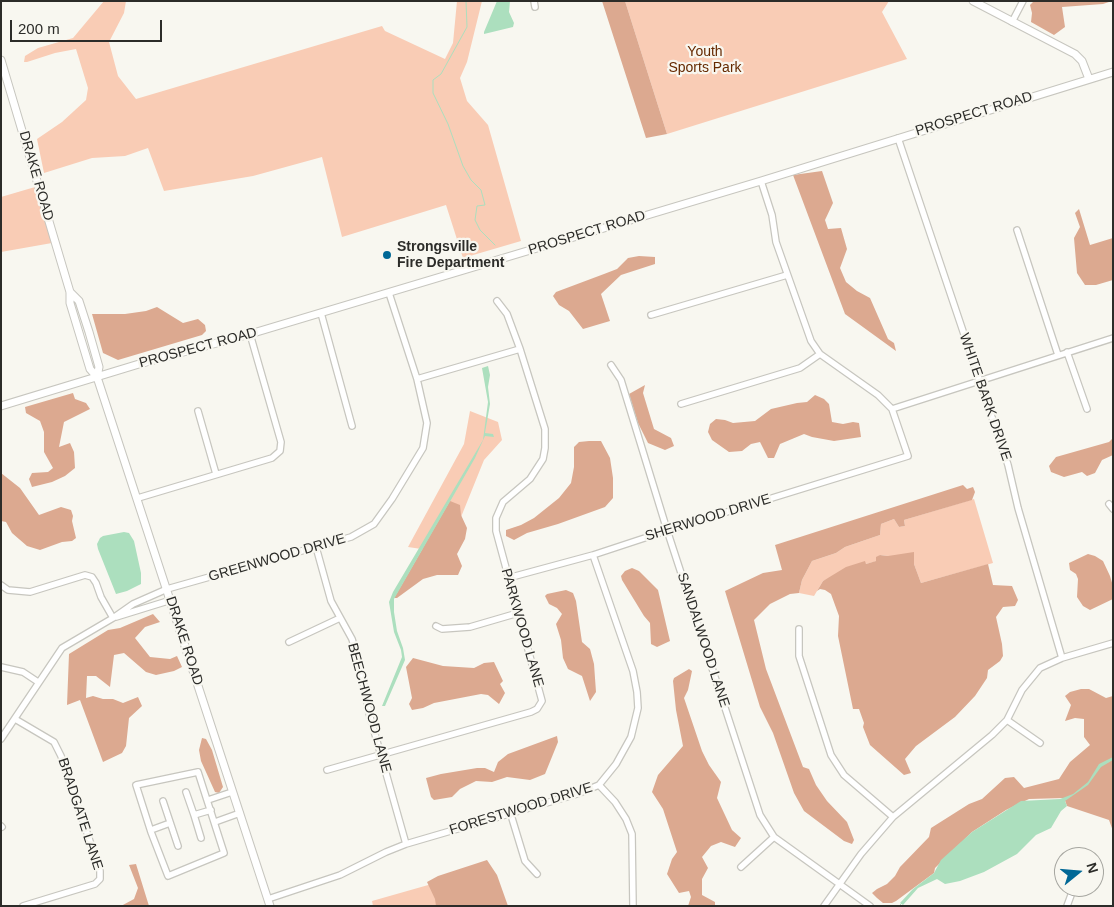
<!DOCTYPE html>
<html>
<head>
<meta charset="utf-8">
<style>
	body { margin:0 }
	#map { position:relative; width:1114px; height:907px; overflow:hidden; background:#f8f7f0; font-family:Helvetica,sans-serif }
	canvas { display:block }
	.frame { position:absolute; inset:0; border:2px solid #2c2c29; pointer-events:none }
	.north { position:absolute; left:1054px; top:847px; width:50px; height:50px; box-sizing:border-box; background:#f8f7f0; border:1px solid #a6a6a0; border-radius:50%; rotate:73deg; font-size:14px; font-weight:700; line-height:20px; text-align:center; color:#2c2c29 }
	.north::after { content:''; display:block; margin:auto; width:18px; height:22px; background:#016896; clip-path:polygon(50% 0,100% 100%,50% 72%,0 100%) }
	.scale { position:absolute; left:10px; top:20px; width:152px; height:22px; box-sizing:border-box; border:2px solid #2c2c29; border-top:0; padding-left:6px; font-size:15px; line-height:18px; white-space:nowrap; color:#2c2c29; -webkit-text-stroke:4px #f8f7f0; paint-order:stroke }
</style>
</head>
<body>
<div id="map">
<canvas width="1114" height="907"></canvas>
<div class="frame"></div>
<div class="north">N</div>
<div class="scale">200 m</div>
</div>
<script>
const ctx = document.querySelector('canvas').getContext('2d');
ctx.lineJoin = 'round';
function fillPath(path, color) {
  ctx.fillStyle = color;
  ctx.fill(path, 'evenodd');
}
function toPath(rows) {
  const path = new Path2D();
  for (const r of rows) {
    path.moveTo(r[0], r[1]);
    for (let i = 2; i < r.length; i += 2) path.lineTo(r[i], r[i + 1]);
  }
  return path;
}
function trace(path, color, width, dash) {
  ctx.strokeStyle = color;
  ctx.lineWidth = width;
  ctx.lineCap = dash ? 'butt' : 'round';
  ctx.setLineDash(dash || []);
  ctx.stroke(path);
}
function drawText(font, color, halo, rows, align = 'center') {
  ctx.font = font + ' Helvetica,sans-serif';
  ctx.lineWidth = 4.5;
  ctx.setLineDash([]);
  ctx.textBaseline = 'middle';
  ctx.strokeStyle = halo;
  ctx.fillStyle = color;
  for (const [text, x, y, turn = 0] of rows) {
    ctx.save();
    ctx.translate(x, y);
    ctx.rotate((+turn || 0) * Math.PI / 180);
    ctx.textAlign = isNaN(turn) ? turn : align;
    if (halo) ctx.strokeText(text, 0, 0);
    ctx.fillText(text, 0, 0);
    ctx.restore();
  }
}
const green = toPath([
	[104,1,126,1,124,13,109,42,118,76,136,99,382,26,385,31,445,59,453,43,457,1,482,1,467,62,460,78,467,101,488,125,521,241,463,258,446,205,342,237,322,157,253,176,164,191,148,148,125,156,92,158,44,173,37,139,62,122,86,100,88,88,76,49,55,53,27,62,24,62,25,56,38,48,73,38],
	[625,1,889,1,882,12,907,59,667,134],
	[35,187,52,243,1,252,1,197],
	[470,411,498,422,502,440,484,460,459,522,428,550,408,547,464,444],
	[974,499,993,563,921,583,914,564,888,556,880,555,877,561,866,564,864,562,823,581,814,596,799,593,802,580,812,561,836,553,845,547,880,535,881,524,894,519,899,527,905,526,904,520],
	[488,868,498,906,373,906,372,901]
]);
const forest = toPath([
	[602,1,625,1,667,134,646,138],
	[1034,1,1112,1,1103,4,1062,7,1065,27,1054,35,1031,22,1032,13,1030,5],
	[822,171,833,203,825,220,828,229,841,228,847,249,840,268,846,282,857,291,870,298,888,339,894,343,896,351,845,314,793,175],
	[1079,209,1090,245,1113,238,1113,280,1096,285,1085,285,1077,273,1074,238,1080,227,1075,213],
	[639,256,655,257,655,264,621,275,601,294,610,321,583,329,569,311,559,305,553,296,556,292,604,274,617,269,628,258],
	[157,307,183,323,198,319,205,325,206,331,202,335,118,360,103,353,92,314,125,314,146,311],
	[645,385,643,393,654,429,671,438,674,446,665,450,648,443,638,423,629,394],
	[73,393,75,399,86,403,90,409,64,422,59,447,70,443,74,452,75,468,65,476,52,482,32,487,29,479,32,473,48,472,53,468,44,452,44,432,40,421,26,413,25,407],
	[815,395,824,399,829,404,832,422,843,424,853,422,859,423,861,437,834,441,812,437,804,434,780,444,774,458,768,458,760,442,751,444,742,451,729,452,712,440,708,432,710,424,716,419,725,420,733,423,755,421,771,409,797,403,807,402],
	[1113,438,1113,455,1102,460,1095,473,1087,476,1082,472,1064,477,1051,472,1049,466,1056,457,1109,442],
	[589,441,601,441,610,458,613,478,613,498,605,507,558,524,527,533,514,540,506,536,506,530,521,525,534,518,559,498,571,483,574,467,574,447,579,442],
	[1,473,20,488,39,515,61,507,71,510,73,516,72,521,76,538,72,541,62,542,40,550,27,546,12,533,6,522,1,521],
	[963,485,967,489,973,487,975,492,972,500,904,520,905,526,899,527,894,519,881,524,880,535,845,547,836,553,812,561,802,580,799,593,790,594,770,604,754,620,766,669,803,767,809,769,816,785,827,801,847,822,854,840,852,844,844,841,804,811,794,793,773,733,760,707,725,591,763,573,782,570,775,545],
	[450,501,460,505,461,515,467,528,465,539,457,554,462,566,458,575,437,575,423,579,397,598,394,598],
	[914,552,914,564,921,583,988,564,993,585,1012,586,1018,600,1015,606,1003,607,996,617,1002,644,1003,656,1000,661,988,670,987,678,975,696,955,717,916,746,905,759,911,773,904,775,870,745,863,727,864,723,859,709,853,709,838,636,839,616,831,594,825,590,820,589,817,591,823,581,846,567,865,561,866,564,876,561,876,557,880,555,888,556],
	[1088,554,1095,556,1103,561,1110,576,1113,586,1113,599,1090,610,1083,606,1077,597,1078,579,1076,574,1070,570,1069,563],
	[632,568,639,571,658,590,670,641,657,647,651,644,650,623,644,616,622,580,621,576,625,571],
	[566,590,573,593,576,601,582,642,590,649,594,664,596,692,590,701,582,676,568,669,563,658,561,640,556,624,562,614,557,608,549,604,545,596,547,594],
	[153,614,160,622,145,627,135,638,150,657,170,659,177,656,182,667,174,671,156,675,146,672,124,653,114,655,110,687,96,676,87,676,86,698,93,696,103,699,113,699,123,703,138,697,142,706,129,718,126,746,122,753,103,762,80,700,67,705,69,654,108,630,120,628],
	[413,658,443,666,474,668,484,663,494,662,503,681,500,684,505,693,499,704,488,695,481,694,434,703,423,708,412,710,409,704,412,698,406,667],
	[689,669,692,671,688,690,684,698,702,751,709,765,721,782,717,798,732,830,741,838,735,847,721,842,711,846,702,857,708,868,702,879,702,895,715,902,715,906,688,906,691,897,689,891,679,893,667,874,672,859,677,852,663,809,652,792,658,775,683,746,676,710,673,681,674,678],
	[1081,689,1089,689,1106,698,1113,696,1113,831,1109,820,1067,806,1064,798,1029,799,1006,810,972,832,935,868,934,873,896,901,892,903,883,903,877,898,872,893,877,889,887,884,895,876,900,867,929,837,931,828,969,804,982,799,1005,778,1014,777,1024,788,1059,779,1070,762,1090,745,1084,737,1084,719,1075,718,1065,721,1071,705,1065,696,1070,692],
	[557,736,558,742,545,774,530,780,507,777,492,782,476,781,460,789,452,797,434,800,431,797,426,778,441,774,477,768,485,768,494,772,498,762,508,754],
	[202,738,206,739,212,750,223,787,219,793,215,792,201,761,199,750],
	[487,860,497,875,508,906,436,906,435,899,427,882,438,876],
	[136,864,149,906,121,906,134,899,138,888,129,865]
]);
const water = toPath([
	[497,1,510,1,509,12,514,23,513,27,484,34,484,32],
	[488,366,490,375,488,387,490,404,485,433,493,434,494,437,485,436,475,458,394,599,394,612,397,631,403,648,405,660,385,706,382,706,402,657,401,650,394,632,389,602,393,592,483,440,488,402,482,368],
	[124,532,129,533,134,541,141,573,141,584,127,591,116,594,98,549,97,544,100,538,103,536],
	[1113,757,1113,760,1101,767,1088,785,1065,801,1067,806,1061,811,1051,828,1036,835,1017,854,984,872,960,881,945,884,937,879,918,888,903,905,900,903,913,889,934,873,941,860,972,832,1021,801,1060,799,1073,794,1088,782,1099,764]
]);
const stream = toPath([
	[466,1,467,27,441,74,433,80,433,93,448,124,463,166,471,180,481,190,485,205,477,206,475,220,480,230,495,245],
	[899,906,902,903]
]);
const minor = toPath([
	[534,1,535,7],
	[1012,22,1023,1],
	[898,138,1008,465,1018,508,1062,658],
	[1017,230,1058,355],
	[321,313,352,426],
	[651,315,787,275],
	[1067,352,1087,409],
	[611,365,621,380,667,530,760,815,774,837,870,906],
	[417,379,520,349],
	[681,404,800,368,820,354],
	[892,409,1113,338],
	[198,411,216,474],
	[138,498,272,458,280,451,281,442,250,334],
	[1109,504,1113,509],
	[316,547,331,601,352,639,360,666,369,713,406,844],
	[508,578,593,555,675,528,908,456,892,409,878,395,820,354,811,341,776,242,772,215,761,181],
	[1,585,8,590,30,592,85,575,92,577,96,583,101,597,113,618],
	[116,617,171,600],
	[436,626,442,629,470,627,518,613],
	[799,629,799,656,831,755,844,775,893,817],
	[289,642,340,618],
	[1,667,23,672,38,682],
	[15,719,54,742,61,756,100,871,100,879,95,884,23,906],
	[1007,720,1040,743],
	[1,739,62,648,113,618,133,604,167,589,351,537,374,524,392,499,423,448,427,423,417,379,389,293],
	[327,770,531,712,537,709,542,701,496,531,496,518,503,502,530,479,543,459,545,448,545,429,520,349,507,314,497,301],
	[198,772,224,853,168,876,151,832,136,785,198,772],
	[599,785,615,802,626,819,632,834,633,906],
	[186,792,194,815],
	[208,800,232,792],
	[163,801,178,846],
	[511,815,525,861,537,874],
	[215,822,240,813],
	[1,826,2,827],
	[151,830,170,823],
	[201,838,194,815,211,810],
	[741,867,774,837],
	[268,899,340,875,386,852,406,844,577,794,599,785,616,764,631,737,638,708,637,692,633,671,593,555],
	[824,906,861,854,893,817,992,735,1007,720,1022,690,1040,668,1062,658,1113,643],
	[1067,906,1074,887]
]);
const tertiary = toPath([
	[973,1,1075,54,1082,61,1089,79],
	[1,60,70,292,70,303,90,369,97,377,270,906],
	[70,292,79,301,89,332,99,367,97,377],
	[1,406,139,364,250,334,761,181,1113,72]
]);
const markers = [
	[387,255,5,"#016896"]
];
const parkNames = [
	["Youth",705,52],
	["Sports Park",705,68]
];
const streetNames = [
	["PROSPECT ROAD",974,114,-17],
	["DRAKE ROAD",36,176,74],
	["PROSPECT ROAD",587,233,-17],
	["PROSPECT ROAD",198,348,-15],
	["WHITE BARK DRIVE",985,397,71],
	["SHERWOOD DRIVE",708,518,-17],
	["GREENWOOD DRIVE",277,558,-16],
	["PARKWOOD LANE",522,628,74],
	["SANDALWOOD LANE",703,640,72],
	["DRAKE ROAD",184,641,72],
	["BEECHWOOD LANE",369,708,75],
	["FORESTWOOD DRIVE",521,809,-17],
	["BRADGATE LANE",80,814,72]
];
const poiNames = [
	["Strongsville",397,247],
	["Fire Department",397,263]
];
fillPath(green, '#f9ccb5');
fillPath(forest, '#dca990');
fillPath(water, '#acdfbe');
trace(stream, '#acdfbe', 1);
trace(minor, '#c7c6bf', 8);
trace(tertiary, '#c7c6bf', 9);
trace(minor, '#fff', 5.5);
trace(tertiary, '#fff', 7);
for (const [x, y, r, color] of markers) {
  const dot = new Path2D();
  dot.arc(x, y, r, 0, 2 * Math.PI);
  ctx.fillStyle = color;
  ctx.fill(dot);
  trace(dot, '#f8f7f0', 2);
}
drawText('14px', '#652900', '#f8f7f0', parkNames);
drawText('14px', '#2c2c29', '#f8f7f0', streetNames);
drawText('bold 14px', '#2c2c29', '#f8f7f0', poiNames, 'left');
</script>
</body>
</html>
